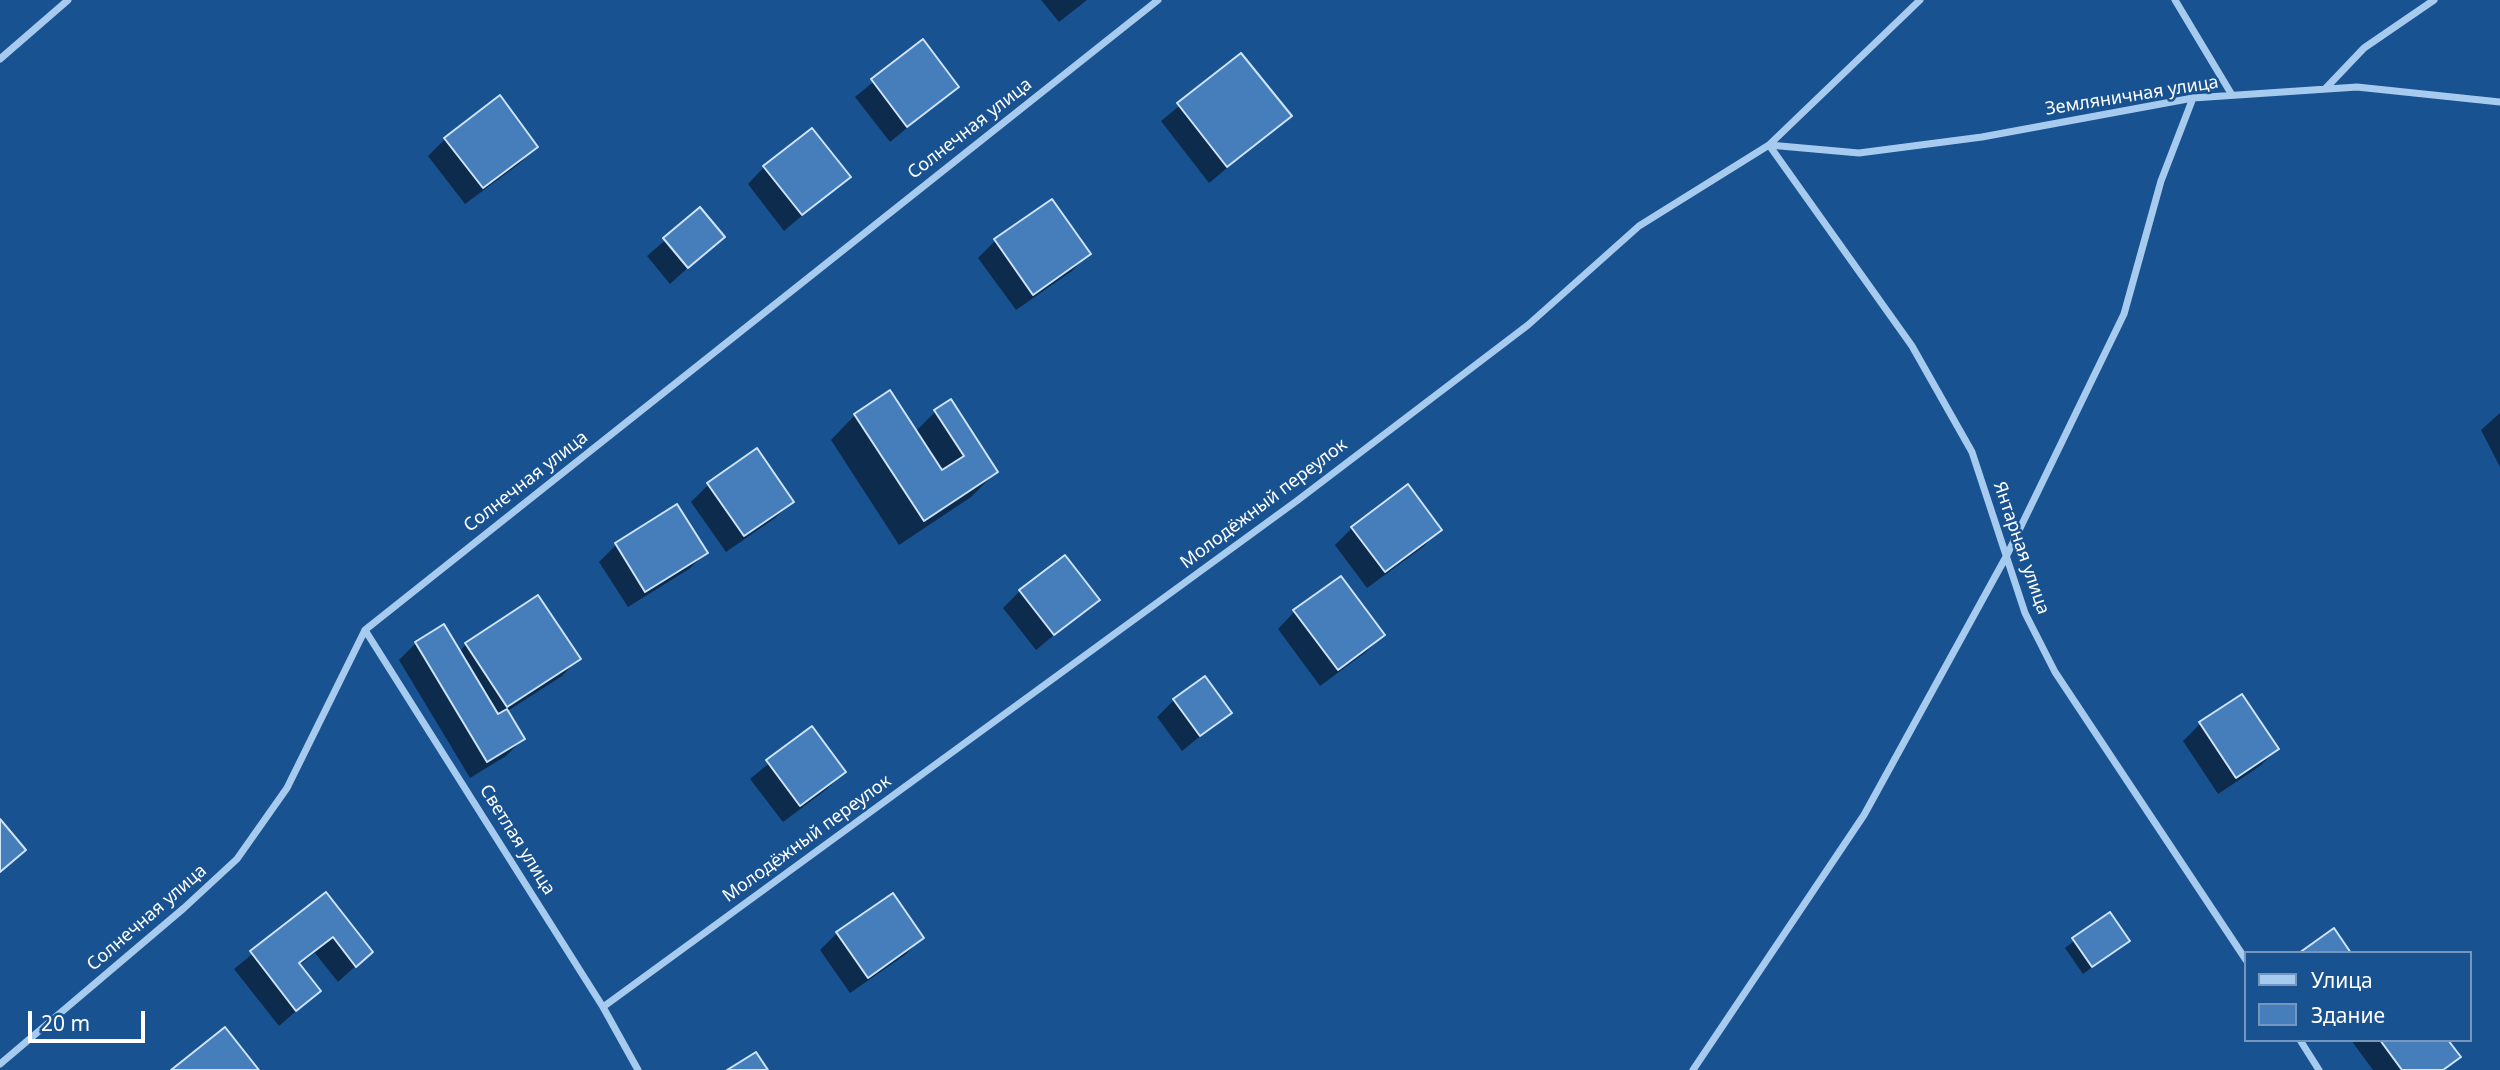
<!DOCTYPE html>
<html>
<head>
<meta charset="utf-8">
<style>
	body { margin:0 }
	#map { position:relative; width:2500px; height:1070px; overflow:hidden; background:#195291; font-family:"Noto Sans",sans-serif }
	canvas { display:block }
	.legend { position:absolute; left:2244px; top:951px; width:228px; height:91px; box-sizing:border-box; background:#195291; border:2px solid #7597bd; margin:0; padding:9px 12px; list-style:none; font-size:21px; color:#fff }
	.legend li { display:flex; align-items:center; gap:14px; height:35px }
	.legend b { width:35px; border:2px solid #7597bd }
	.scale { position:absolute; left:28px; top:1011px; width:117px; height:32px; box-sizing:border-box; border:4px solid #fff; border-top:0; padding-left:9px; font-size:21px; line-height:24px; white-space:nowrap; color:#fff; -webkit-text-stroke:5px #195291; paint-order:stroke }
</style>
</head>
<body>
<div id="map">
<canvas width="2500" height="1070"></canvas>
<ul class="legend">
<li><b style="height:9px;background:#a7cbef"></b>Улица</li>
<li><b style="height:19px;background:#457eba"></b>Здание</li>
</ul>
<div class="scale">20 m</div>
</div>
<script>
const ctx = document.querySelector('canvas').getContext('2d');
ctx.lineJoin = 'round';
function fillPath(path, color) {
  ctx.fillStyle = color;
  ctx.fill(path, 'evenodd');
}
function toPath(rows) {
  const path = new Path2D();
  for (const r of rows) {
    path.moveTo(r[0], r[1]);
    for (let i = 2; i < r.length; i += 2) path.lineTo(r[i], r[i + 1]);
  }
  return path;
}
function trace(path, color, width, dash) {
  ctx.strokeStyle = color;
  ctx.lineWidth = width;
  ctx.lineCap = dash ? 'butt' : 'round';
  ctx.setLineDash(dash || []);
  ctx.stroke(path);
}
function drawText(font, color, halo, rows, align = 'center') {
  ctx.font = font + ' "Noto Sans",sans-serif';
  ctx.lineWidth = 5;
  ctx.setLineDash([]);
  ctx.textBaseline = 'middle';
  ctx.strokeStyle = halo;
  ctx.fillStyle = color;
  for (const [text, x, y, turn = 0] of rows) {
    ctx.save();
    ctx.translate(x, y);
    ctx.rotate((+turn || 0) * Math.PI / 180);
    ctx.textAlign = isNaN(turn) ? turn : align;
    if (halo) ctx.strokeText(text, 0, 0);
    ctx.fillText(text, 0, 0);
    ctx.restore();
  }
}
const shadow = toPath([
	[1041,0,1087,0,1059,22],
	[922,42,957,87,890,142,855,97],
	[1241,55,1290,116,1209,183,1161,121],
	[445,139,536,147,519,164,465,204,428,156],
	[764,167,848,176,784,231,748,184],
	[700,210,722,237,670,284,647,256],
	[995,241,1088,254,1072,271,1016,310,978,258],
	[935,412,996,472,971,497,899,545,831,440,855,415,915,432],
	[2500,413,2500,467,2481,430],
	[756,451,792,502,775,518,726,552,691,502,708,485],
	[676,506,706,553,689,569,628,607,599,562,616,545],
	[1352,528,1440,530,1423,547,1367,588,1335,545],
	[1020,591,1097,599,1036,650,1003,608],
	[1294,612,1383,635,1366,652,1320,686,1278,629],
	[416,643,459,652,466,644,578,659,562,676,506,712,523,739,506,756,470,778,399,660],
	[2241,696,2277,749,2260,766,2218,794,2183,741,2200,724],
	[1174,700,1229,713,1182,751,1157,717],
	[812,728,844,772,827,789,783,822,750,779],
	[326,894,371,952,338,982,315,953,299,965,319,991,279,1026,234,969],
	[2109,914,2128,941,2083,974,2065,948],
	[837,933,922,938,905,955,850,993,820,950],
	[2351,1040,2446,1040,2458,1057,2445,1070,2373,1070]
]);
const building = toPath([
	[923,39,959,87,907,127,871,79,923,39],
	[1241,53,1292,116,1227,167,1177,103,1241,53],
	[500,95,538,147,483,188,444,138,500,95],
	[812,128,851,177,802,215,763,166,812,128],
	[1052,199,1091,254,1033,295,994,239,1052,199],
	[700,207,725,237,688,268,663,238,700,207],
	[890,390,942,470,964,456,934,410,951,399,998,472,924,521,854,414,890,390],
	[757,448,794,502,744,536,707,483,757,448],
	[1408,484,1442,530,1385,572,1351,527,1408,484],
	[677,504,708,553,645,592,615,543,677,504],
	[1065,555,1100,600,1054,635,1019,590,1065,555],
	[1341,576,1385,635,1338,670,1293,610,1341,576],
	[538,595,581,659,507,707,465,643,538,595],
	[444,624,498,714,507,709,525,739,487,762,415,642,444,624],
	[1205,676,1232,713,1200,736,1173,699,1205,676],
	[2242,694,2279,749,2236,778,2199,722,2242,694],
	[812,726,846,772,800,806,766,760,812,726],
	[0,819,26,850,0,872,0,819],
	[326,892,373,952,356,967,333,937,299,963,321,991,296,1011,250,951,326,892],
	[893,893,924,938,868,978,836,932,893,893],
	[2110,912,2130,941,2092,967,2072,938,2110,912],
	[2334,928,2351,953,2299,953,2334,928],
	[225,1027,259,1070,171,1070,225,1027],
	[2380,1040,2448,1040,2461,1057,2443,1070,2402,1070,2380,1040],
	[756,1052,768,1070,727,1070,756,1052]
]);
const street = toPath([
	[2175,0,2232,95],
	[0,59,68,0],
	[2325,89,2364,48,2434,0],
	[1769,145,1912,346,1972,452,2025,613,2055,672,2246,960],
	[1769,145,1859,153,1982,137,2193,98,2357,87,2500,102],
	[365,630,603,1007,638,1070],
	[603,1007,1298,500,1528,325,1639,226,1769,145,1920,0],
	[2300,1040,2319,1070],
	[0,1064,184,908,237,859,287,788,365,630,1158,0],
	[1693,1070,1864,815,2007,555,2124,314,2161,181,2193,98]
]);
const streetNames = [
	["Земляничная улица",2132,96,-9],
	["Солнечная улица",970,129,-38],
	["Солнечная улица",526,482,-38],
	["Молодёжный переулок",1264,504,-37],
	["Янтарная улица",2021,548,71],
	["Молодёжный переулок",807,839,-36],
	["Светлая улица",517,840,58],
	["Солнечная улица",147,918,-41]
];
fillPath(shadow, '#0007');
fillPath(building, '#457eba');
trace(building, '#cee4fb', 2);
trace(street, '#a7cbef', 7);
drawText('18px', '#fff', '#195291', streetNames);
</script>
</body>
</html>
